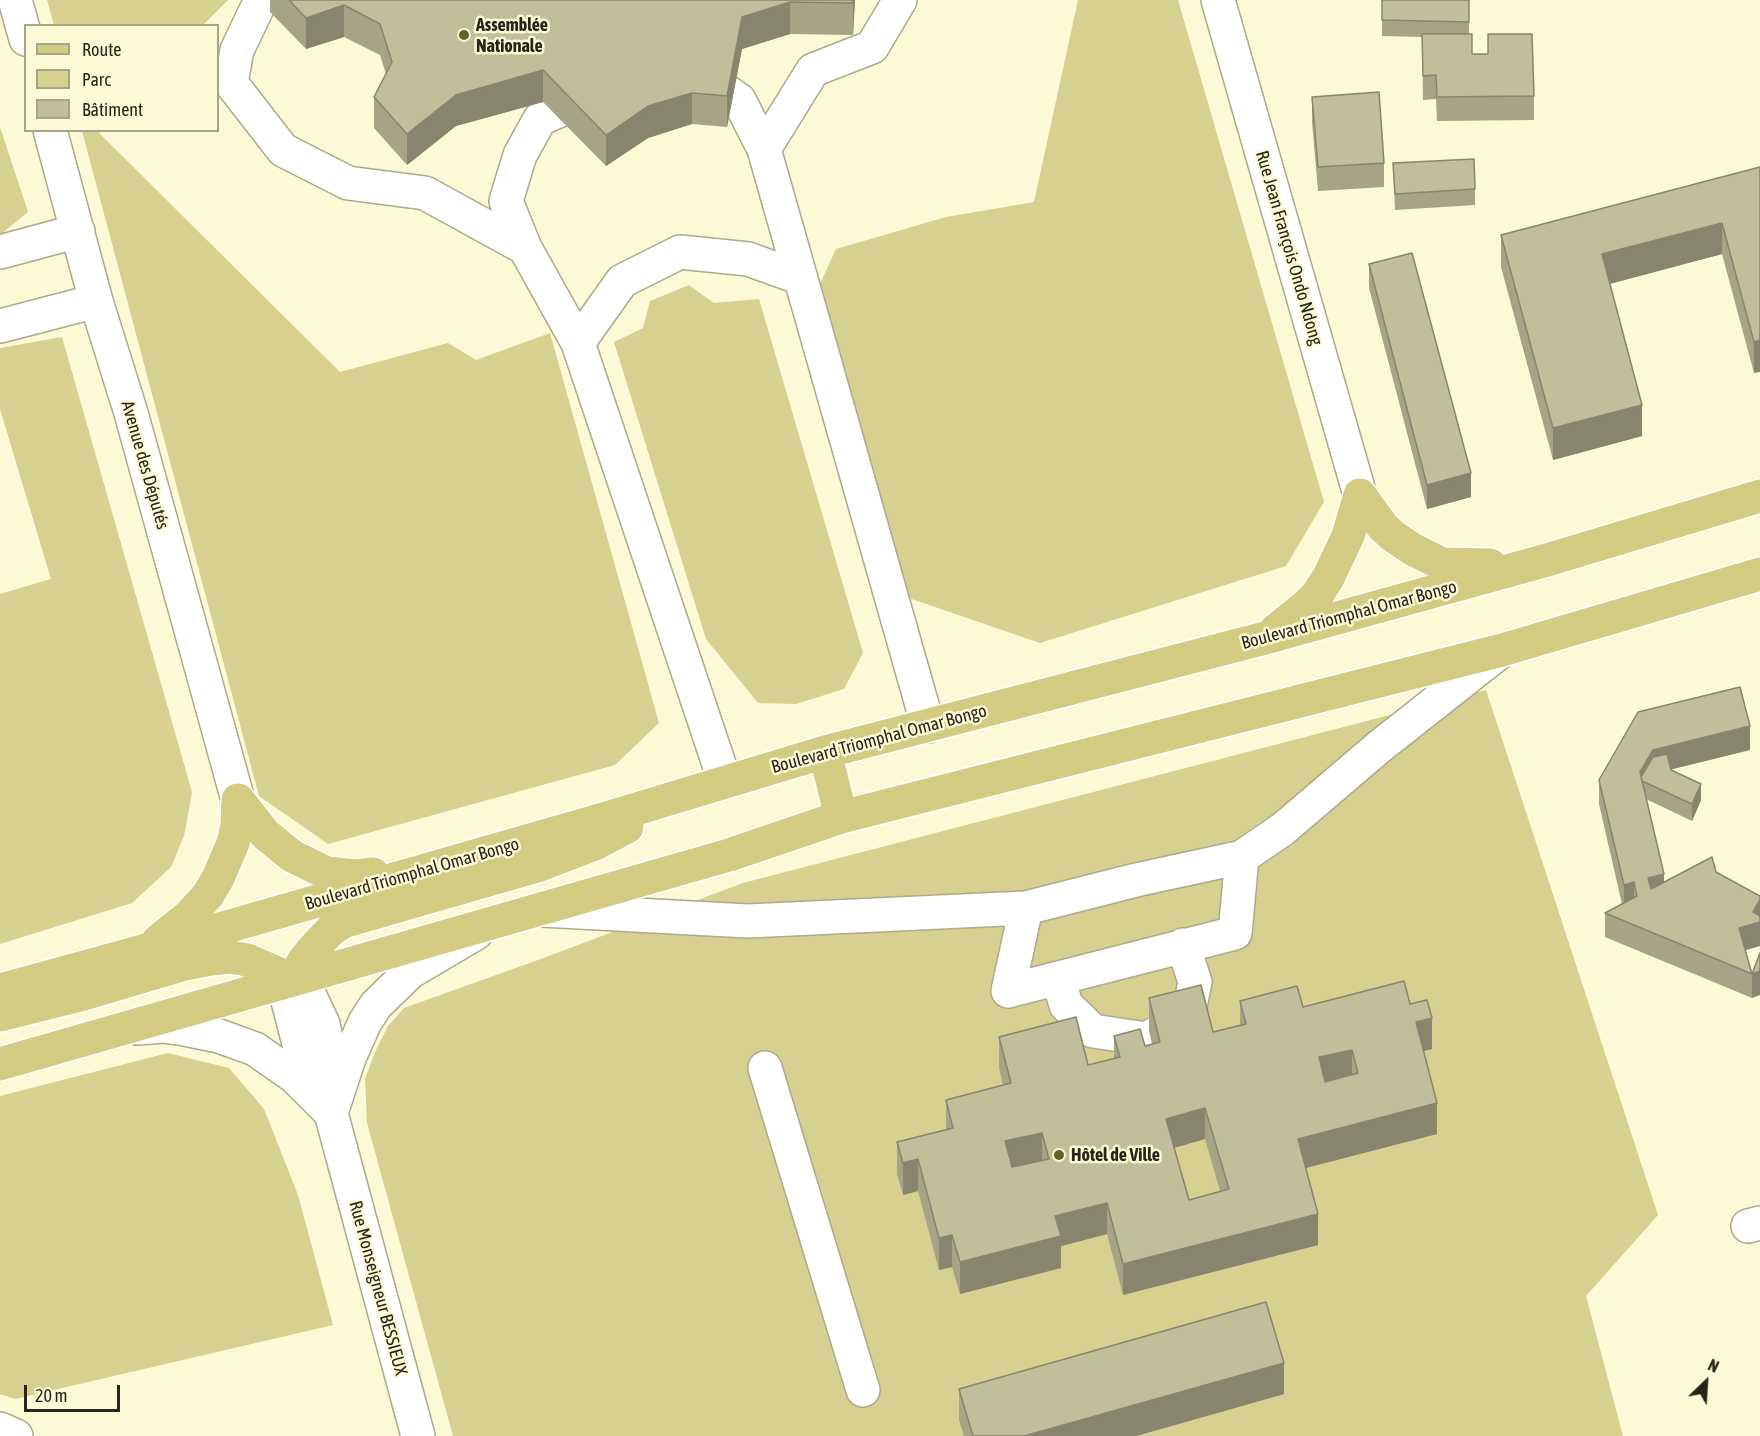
<!DOCTYPE html>
<html>
<head>
<meta charset="utf-8">
<style>
	body { margin:0 }
	#map { position:relative; width:1760px; height:1436px; overflow:hidden; background:#fcf9d6; font-family:"Asap Condensed",sans-serif }
	canvas { display:block }
	.legend { position:absolute; left:24px; top:24px; width:195px; height:108px; box-sizing:border-box; background:#fcf9d6; border:2px solid #a7a48a; margin:0; padding:8px 10px; list-style:none; font-size:18px; color:#272519 }
	.legend li { display:flex; align-items:center; gap:12px; height:30px }
	.legend b { width:30px; border:2px solid #a7a48a }
	.north { position:absolute; left:1676px; top:1352px; width:60px; height:60px; -webkit-text-stroke:4px #fcf9d6; paint-order:stroke; rotate:25deg; font-size:16px; font-weight:700; line-height:24px; text-align:center; color:#272519 }
	.north::after { content:''; display:block; margin:auto; width:21px; height:27px; background:#272519; clip-path:polygon(50% 0,100% 100%,50% 72%,0 100%) }
	.scale { position:absolute; left:24px; top:1385px; width:96px; height:27px; box-sizing:border-box; border:3px solid #272519; border-top:0; padding-left:8px; font-size:18px; line-height:21px; white-space:nowrap; color:#272519; -webkit-text-stroke:4px #fcf9d6; paint-order:stroke }
</style>
</head>
<body>
<div id="map">
<canvas width="1760" height="1436"></canvas>
<ul class="legend">
<li><b style="height:8px;background:#d3cb81"></b>Route</li>
<li><b style="height:16px;background:#d6d091"></b>Parc</li>
<li><b style="height:16px;background:#c1be9c"></b>Bâtiment</li>
</ul>
<div class="north">N</div>
<div class="scale">20 m</div>
</div>
<script>
const ctx = document.querySelector('canvas').getContext('2d');
ctx.lineJoin = 'round';
function fillPath(path, color) {
  ctx.fillStyle = color;
  ctx.fill(path, 'evenodd');
}
function toPath(rows) {
  const path = new Path2D();
  for (const r of rows) {
    path.moveTo(r[0], r[1]);
    for (let i = 2; i < r.length; i += 2) path.lineTo(r[i], r[i + 1]);
  }
  return path;
}
function trace(path, color, width, dash) {
  ctx.strokeStyle = color;
  ctx.lineWidth = width;
  ctx.lineCap = dash ? 'butt' : 'round';
  ctx.setLineDash(dash || []);
  ctx.stroke(path);
}
function drawText(font, color, halo, rows, align = 'center') {
  ctx.font = font + ' "Asap Condensed",sans-serif';
  ctx.lineWidth = 5;
  ctx.setLineDash([]);
  ctx.textBaseline = 'middle';
  ctx.strokeStyle = halo;
  ctx.fillStyle = color;
  for (const [text, x, y, turn = 0] of rows) {
    ctx.save();
    ctx.translate(x, y);
    ctx.rotate((+turn || 0) * Math.PI / 180);
    ctx.textAlign = isNaN(turn) ? turn : align;
    if (halo) ctx.strokeText(text, 0, 0);
    ctx.fillText(text, 0, 0);
    ctx.restore();
  }
}
const green = toPath([
	[47,0,228,0,202,26,54,25],
	[1078,0,1178,0,1324,502,1286,566,1040,643,897,594,810,306,836,249,946,217,1034,202],
	[0,127,28,212,0,235],
	[82,131,101,131,99,133,340,372,448,343,476,360,550,333,659,723,615,765,328,844,259,796],
	[689,285,714,303,759,299,863,653,844,689,796,704,758,703,706,639,614,342,643,328,650,301],
	[62,337,192,792,184,836,171,867,132,903,0,944,0,594,51,579,0,409,0,348],
	[1486,690,1658,1215,1586,1296,1623,1436,453,1436,367,1123,365,1079,375,1052,388,1026,404,1008,538,960,743,883],
	[168,1053,229,1068,264,1109,298,1195,333,1325,15,1399,0,1394,0,1096]
]);
const minor = toPath([
	[15,0,26,39],
	[261,0,237,50,231,83,283,150,348,183,425,193,525,248],
	[1218,0,1360,495],
	[694,79,708,79,739,100,764,149,928,726],
	[595,95,540,119,520,155,506,201,525,248,578,343,725,782],
	[50,130,96,301,131,413,238,800],
	[764,149,813,70,872,47,900,0],
	[0,252,78,231],
	[0,326,96,301],
	[578,343,622,281,680,252,748,259,801,278],
	[1026,908,1008,991,1235,933,1242,857],
	[542,910,748,921,1026,908,1136,880,1242,857,1283,829,1379,747,1502,650],
	[1058,978,1066,1005,1093,1031,1146,1039,1188,1016,1195,982,1183,945],
	[138,1028,163,1026,185,1029,219,1036,255,1049,295,1077,331,1113,418,1436],
	[765,1068,863,1390],
	[312,1094,288,1001,290,986,293,980,307,990,323,1024,337,1090],
	[331,1113,349,1058,365,1022,376,1005,410,972,476,933],
	[1748,1226,1760,1223],
	[0,1429,16,1436]
]);
const major = toPath([
	[1360,495,1383,527,1393,536,1412,549,1442,564,1490,565],
	[1276,630,1307,605,1317,595,1328,578,1348,536,1360,495],
	[825,752,841,817],
	[238,800,265,834,292,856,327,873,355,876,373,874],
	[158,941,188,917,208,895,218,878,233,843,237,826,238,800],
	[293,980,304,960,314,948,332,929,343,922,537,866,597,843,627,827],
	[0,990,150,949,603,819,825,752,1265,638,1547,560,1760,496],
	[0,1015,84,994,185,964,211,959,230,957,247,960,293,980],
	[0,1064,729,855,841,817,1502,650,1760,574]
]);
const wall = toPath([
	[270,0,855,0,853,35,790,34,742,49,727,127,692,124,648,138,606,166,543,102,456,126,407,165,374,128,374,97,386,74,380,55,344,37,306,49,270,12],
	[1382,0,1469,0,1469,34,1472,54,1534,96,1534,120,1437,121,1436,99,1423,100,1422,37,1382,36],
	[1312,97,1384,163,1384,187,1318,191,1312,121],
	[1393,163,1475,189,1475,205,1395,210],
	[1760,167,1754,373,1722,254,1609,284,1642,436,1553,460,1501,267,1501,235],
	[1369,264,1471,497,1427,509,1369,288],
	[1750,750,1671,769,1701,800,1692,821,1646,799,1664,882,1716,872,1760,896,1760,946,1745,950,1752,974,1752,998,1605,937,1605,913,1622,904,1599,804,1599,780],
	[1149,998,1213,1032,1240,1025,1240,1001,1303,1007,1410,1004,1432,1049,1424,1051,1437,1134,1305,1168,1318,1245,1123,1295,1107,1234,1061,1246,1061,1268,960,1294,952,1267,939,1270,918,1191,903,1195,897,1174,897,1142,946,1130,946,1100,1003,1085,999,1068,999,1037,1088,1065,1114,1058,1114,1036,1145,1046,1152,1044,1149,1030],
	[1205,1139,1220,1191,1189,1200,1174,1148],
	[959,1389,1284,1394,1136,1436,964,1436,959,1420]
]);
const shadedWall = toPath([
	[853,0,855,0,853,35],
	[790,2,790,34,742,49,727,127,727,96,742,17],
	[344,5,344,37,306,49,306,18],
	[543,70,543,102,456,126,407,165,407,134,456,95],
	[692,93,692,124,648,138,606,166,606,135,648,106],
	[1722,223,1722,254,1602,286,1602,254],
	[1760,340,1760,372,1754,373,1754,342],
	[1642,405,1642,436,1553,460,1553,428],
	[1471,473,1471,497,1427,509,1427,485],
	[1750,726,1750,750,1653,774,1640,780,1640,772,1653,750],
	[1701,784,1701,800,1692,821,1692,804],
	[1664,874,1664,898,1648,902,1648,878],
	[1634,882,1634,906,1624,909,1624,885],
	[1760,899,1760,946,1739,952,1739,928,1753,912],
	[1760,971,1760,995,1752,998,1752,974],
	[1432,1018,1432,1049,1416,1053,1416,1022],
	[1352,1050,1352,1081,1319,1089,1319,1057],
	[1437,1103,1437,1134,1298,1170,1298,1139],
	[1205,1108,1205,1139,1166,1150,1166,1119],
	[1042,1133,1042,1164,1005,1173,1005,1141],
	[918,1159,918,1191,903,1195,903,1163],
	[1107,1203,1107,1234,1061,1246,1061,1268,960,1294,960,1262,1055,1216],
	[1318,1214,1318,1245,1123,1295,1123,1264],
	[952,1235,952,1267,939,1270,939,1238],
	[1284,1363,1284,1394,1136,1436,1024,1436]
]);
const building = toPath([
	[289,0,853,0,853,3,790,2,742,17,727,96,692,93,648,106,606,135,543,70,456,95,407,134,374,97,392,62,380,24,344,5,306,18,289,0],
	[1382,0,1469,0,1469,22,1382,20,1382,0],
	[1422,34,1472,34,1472,54,1488,54,1488,34,1532,34,1534,96,1437,97,1436,75,1423,76,1422,34],
	[1379,92,1384,163,1318,167,1312,97,1379,92],
	[1474,159,1475,189,1395,194,1393,163,1474,159],
	[1760,167,1760,340,1754,342,1722,223,1602,254,1642,405,1553,428,1501,235,1760,167],
	[1412,253,1471,473,1427,485,1369,264,1412,253],
	[1740,687,1750,726,1653,750,1640,772,1664,874,1648,878,1651,889,1712,857,1716,872,1760,896,1760,899,1753,912,1760,916,1760,922,1739,928,1752,974,1605,913,1637,896,1634,882,1624,885,1599,780,1638,712,1740,687],
	[1667,754,1671,770,1701,784,1692,804,1642,781,1641,777,1653,757,1667,754],
	[1760,953,1760,971,1752,974,1760,953],
	[1404,981,1410,1004,1427,1000,1432,1018,1416,1022,1437,1103,1298,1139,1318,1214,1123,1264,1107,1203,1055,1216,1061,1236,960,1262,952,1235,939,1238,918,1159,903,1163,897,1142,953,1128,946,1100,1011,1083,999,1037,1076,1017,1088,1065,1120,1057,1114,1036,1140,1029,1145,1046,1160,1042,1149,998,1201,985,1213,1032,1246,1024,1240,1001,1297,986,1303,1007,1404,981],
	[1352,1050,1358,1073,1325,1082,1319,1057,1352,1050],
	[1205,1108,1229,1189,1189,1200,1166,1119,1205,1108],
	[1042,1133,1049,1159,1012,1167,1005,1141,1042,1133],
	[1266,1302,1284,1363,1024,1436,973,1436,959,1389,1266,1302]
]);
const markers = [
	[464,35,6,"#66602d"],
	[1059,1155,6,"#66602d"]
];
const poiNames = [
	["Assemblée",476,25],
	["Nationale",476,46],
	["Hôtel de Ville",1071,1155]
];
const streetNames = [
	["Rue Jean François Ondo Ndong",1289,248,74],
	["Avenue des Députés",145,465,74],
	["Boulevard Triomphal Omar Bongo",1349,615,-15],
	["Boulevard Triomphal Omar Bongo",879,739,-15],
	["Boulevard Triomphal Omar Bongo",412,874,-16],
	["Rue Monseigneur BESSIEUX",378,1288,75]
];
fillPath(green, '#d6d091');
trace(minor, '#adaa8a', 36);
trace(major, '#fff', 36);
trace(minor, '#fff', 33);
trace(major, '#d3cb81', 33);
fillPath(wall, '#a6a386');
fillPath(shadedWall, '#87856d');
fillPath(building, '#c1be9c');
trace(building, '#87856d', 1.5);
for (const [x, y, r, color] of markers) {
  const dot = new Path2D();
  dot.arc(x, y, r, 0, 2 * Math.PI);
  ctx.fillStyle = color;
  ctx.fill(dot);
  trace(dot, '#fcf9d6', 2);
}
drawText('bold 18px', '#272519', '#fcf9d6', poiNames, 'left');
drawText('18px', '#272519', '#fcf9d6', streetNames);
</script>
</body>
</html>
